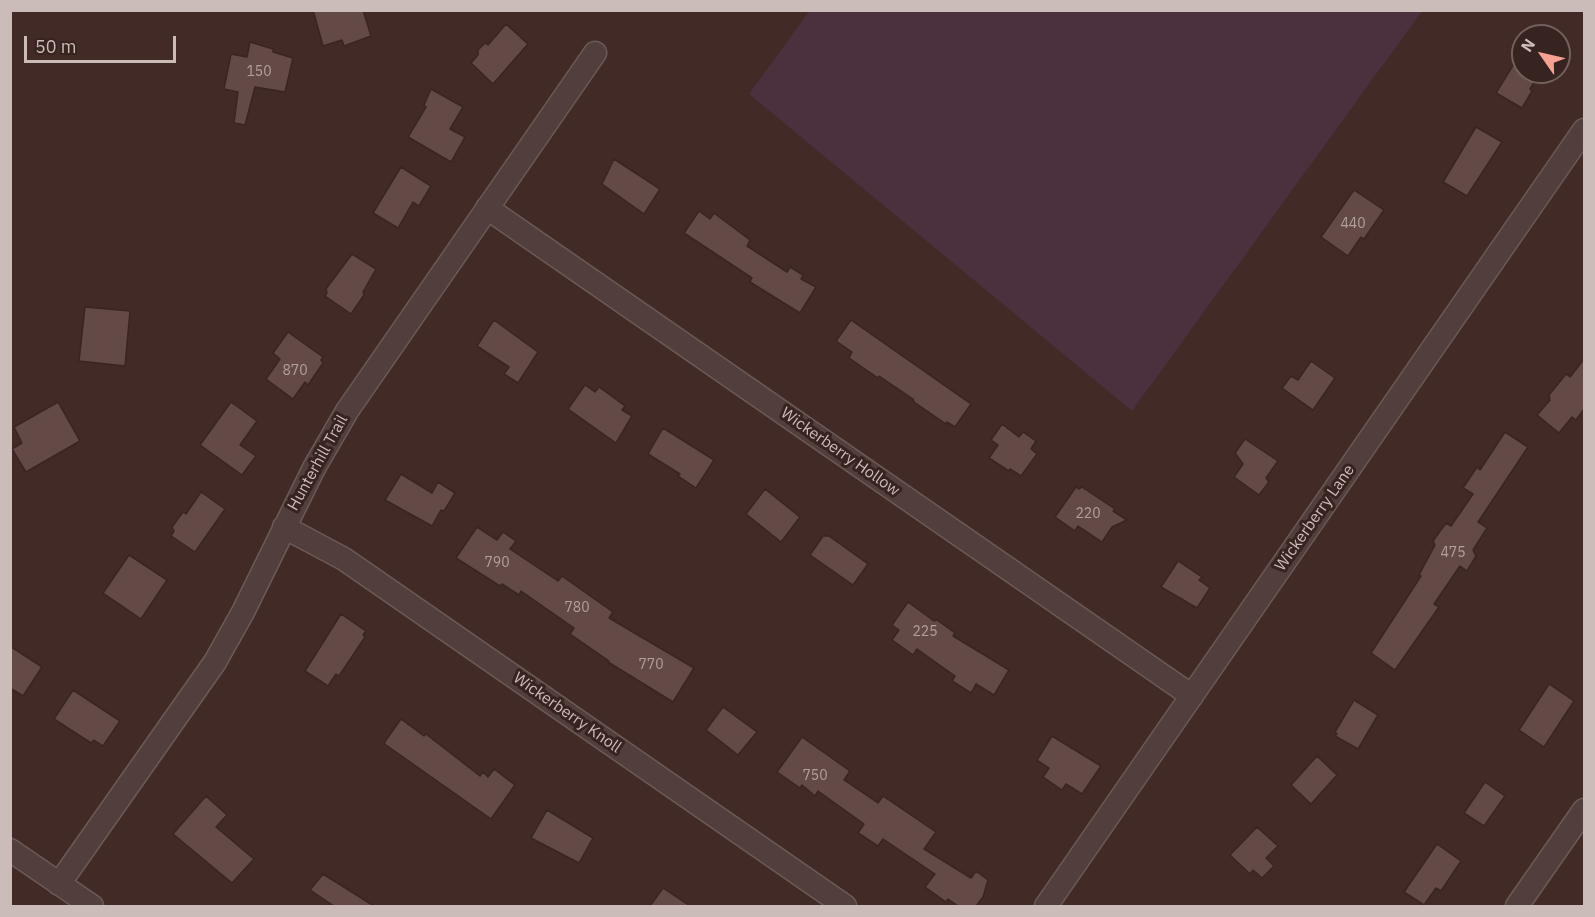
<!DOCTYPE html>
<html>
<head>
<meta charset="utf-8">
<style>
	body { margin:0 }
	#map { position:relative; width:1595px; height:917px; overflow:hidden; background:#422a27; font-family:"IBM Plex Sans",sans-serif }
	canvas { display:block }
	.frame { position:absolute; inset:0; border:12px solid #ccbcb9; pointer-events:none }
	.north { position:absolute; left:1511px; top:24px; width:60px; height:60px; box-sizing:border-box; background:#372320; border:2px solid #73605d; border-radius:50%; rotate:304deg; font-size:16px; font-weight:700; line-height:24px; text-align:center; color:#ccbcb9 }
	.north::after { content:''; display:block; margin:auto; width:21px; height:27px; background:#f6a293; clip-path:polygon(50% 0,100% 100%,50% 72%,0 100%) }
	.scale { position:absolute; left:24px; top:36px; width:152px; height:27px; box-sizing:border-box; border:3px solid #ccbcb9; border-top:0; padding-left:8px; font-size:18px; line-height:21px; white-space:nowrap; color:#ccbcb9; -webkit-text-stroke:4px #372320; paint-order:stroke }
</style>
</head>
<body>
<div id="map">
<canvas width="1595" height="917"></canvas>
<div class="frame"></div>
<div class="north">N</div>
<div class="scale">50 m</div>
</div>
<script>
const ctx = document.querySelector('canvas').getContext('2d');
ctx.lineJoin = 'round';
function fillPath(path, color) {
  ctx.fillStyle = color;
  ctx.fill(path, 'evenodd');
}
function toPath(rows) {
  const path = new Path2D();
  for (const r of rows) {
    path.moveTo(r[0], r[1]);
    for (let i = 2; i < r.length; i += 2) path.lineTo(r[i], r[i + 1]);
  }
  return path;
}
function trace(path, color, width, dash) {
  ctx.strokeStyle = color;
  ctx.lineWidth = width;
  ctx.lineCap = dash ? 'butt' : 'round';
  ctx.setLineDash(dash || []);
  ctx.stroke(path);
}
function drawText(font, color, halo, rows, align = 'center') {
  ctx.font = font + ' "IBM Plex Sans",sans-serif';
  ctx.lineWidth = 6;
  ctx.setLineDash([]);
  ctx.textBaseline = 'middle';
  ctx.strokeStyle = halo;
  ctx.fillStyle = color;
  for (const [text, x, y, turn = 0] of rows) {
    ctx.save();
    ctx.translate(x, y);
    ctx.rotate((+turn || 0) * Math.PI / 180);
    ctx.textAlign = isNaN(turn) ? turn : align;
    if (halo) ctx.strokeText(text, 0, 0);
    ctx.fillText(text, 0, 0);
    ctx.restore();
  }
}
const green = toPath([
	[810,10,1422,10,1422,11,1132,411,749,94]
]);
const building = toPath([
	[313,10,363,10,371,36,344,46,342,40,323,46,313,10],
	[506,24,528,44,493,84,471,63,478,55,478,50,485,43,488,45,506,24],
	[250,42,273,49,273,52,293,58,285,92,255,87,245,125,234,123,238,92,224,89,231,54,247,57,250,42],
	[1515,62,1523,67,1523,72,1532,72,1538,76,1530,89,1532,91,1522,108,1496,93,1515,62],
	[431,89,463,107,450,129,465,137,451,162,408,137,426,107,424,105,431,89],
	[1476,127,1502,142,1467,196,1443,182,1476,127],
	[614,159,660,189,644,214,602,184,614,159],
	[401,167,431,186,419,206,413,202,398,228,373,213,401,167],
	[1354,190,1384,210,1364,239,1361,237,1348,256,1321,237,1354,190],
	[699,211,710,219,714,213,750,240,747,246,787,272,790,267,803,275,801,279,816,287,800,313,750,282,752,278,684,233,699,211],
	[352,254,376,269,363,292,364,295,351,314,325,296,327,293,326,289,352,254],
	[85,307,130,311,125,366,79,361,85,307],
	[494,320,538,352,518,383,504,374,509,367,477,346,494,320],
	[851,320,971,404,955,427,947,422,946,424,914,402,913,399,879,376,878,378,849,358,852,352,836,341,851,320],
	[288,332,323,357,321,360,323,363,308,385,305,382,293,399,266,379,280,359,273,353,288,332],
	[1584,359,1584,409,1576,420,1572,417,1559,433,1537,415,1550,400,1549,395,1566,374,1570,377,1584,359],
	[1311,361,1335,378,1313,410,1282,388,1291,376,1298,380,1311,361],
	[585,385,595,392,599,387,625,406,622,410,632,416,616,443,568,409,585,385],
	[58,402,80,441,26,472,12,449,22,443,14,427,58,402],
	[231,402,257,421,240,445,256,456,242,475,200,445,231,402],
	[1002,424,1019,437,1023,432,1036,441,1031,449,1037,454,1021,476,1010,469,1009,471,989,458,998,445,991,440,1002,424],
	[663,428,714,460,696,488,678,476,680,474,648,454,663,428],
	[1505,432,1528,447,1478,522,1487,528,1473,550,1476,556,1467,571,1460,566,1434,604,1439,607,1395,670,1371,653,1421,576,1419,575,1435,545,1433,541,1446,523,1451,526,1473,494,1463,488,1477,467,1480,470,1505,432],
	[1245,439,1278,461,1266,478,1269,482,1259,495,1234,477,1243,464,1235,453,1245,439],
	[401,474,432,493,438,482,455,493,444,511,441,510,432,526,385,500,401,474],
	[1076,487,1079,489,1082,487,1115,509,1113,511,1127,520,1112,527,1102,542,1078,526,1075,531,1055,517,1076,487],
	[765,489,800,517,781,542,746,514,765,489],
	[201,492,225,509,195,552,171,536,174,531,172,527,183,512,186,514,201,492],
	[477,527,497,540,503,532,516,541,510,549,558,581,562,576,613,612,609,618,694,668,673,702,608,662,609,661,570,634,574,628,521,591,519,595,502,584,500,586,456,558,477,527],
	[823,536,829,536,868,564,853,585,810,555,823,536],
	[129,555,167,580,141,619,103,593,129,555],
	[1178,561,1202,577,1199,580,1210,588,1197,608,1161,587,1178,561],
	[908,602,934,621,937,620,955,633,953,636,1009,670,994,695,976,684,971,693,952,681,955,676,917,649,913,655,892,640,899,630,892,625,908,602],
	[341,614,366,631,363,635,365,637,339,676,336,674,328,686,305,671,341,614],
	[10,646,42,667,23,696,10,688,10,646],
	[1549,684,1574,701,1544,747,1519,730,1549,684],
	[73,690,120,721,103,746,94,740,91,743,54,719,73,690],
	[1354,700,1378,715,1358,749,1335,736,1337,734,1335,732,1354,700],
	[723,707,757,732,738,755,706,730,723,707],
	[401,719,424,736,426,734,480,776,483,772,488,777,494,769,515,785,491,819,386,745,384,743,401,719],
	[1052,736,1101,766,1082,794,1066,784,1062,790,1043,777,1049,768,1037,760,1052,736],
	[802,737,850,771,844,780,878,803,883,796,936,832,924,849,971,878,976,871,988,880,983,897,976,906,958,906,948,899,946,902,925,887,935,874,883,839,878,846,858,833,864,824,818,791,815,796,802,785,800,788,777,772,802,737],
	[1317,756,1337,775,1311,804,1291,785,1317,756],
	[1485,782,1505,796,1484,826,1464,813,1485,782],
	[206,796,227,815,216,827,254,859,232,883,173,834,206,796],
	[547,810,593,838,579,863,531,838,547,810],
	[1257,827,1278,846,1266,858,1274,866,1262,878,1253,870,1250,874,1230,855,1257,827],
	[1437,844,1461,861,1441,891,1436,888,1424,905,1404,892,1437,844],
	[323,874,374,906,334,906,310,890,323,874],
	[663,888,690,906,650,906,663,888]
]);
const minor = toPath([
	[487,208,1192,696],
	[284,527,344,559,845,906],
	[10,850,92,906],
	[59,884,215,662,243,612,314,468,347,411,595,53],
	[1046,906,1584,130],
	[1517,906,1584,810]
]);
const numberNames = [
	["150",259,72],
	["440",1353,224],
	["870",295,371],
	["220",1088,514],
	["475",1453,553],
	["790",497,563],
	["780",577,608],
	["225",925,632],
	["770",651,665],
	["750",815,776]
];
const streetNames = [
	["Wickerberry Hollow",840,452,35],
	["Hunterhill Trail",318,463,-61],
	["Wickerberry Lane",1315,518,-55],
	["Wickerberry Knoll",567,713,35]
];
fillPath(green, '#4b303d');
fillPath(building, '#644a47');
trace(building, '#392522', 1.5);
trace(minor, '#6c5a57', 25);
trace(minor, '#523e3c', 22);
drawText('14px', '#b2a09c', null, numberNames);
drawText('16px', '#ccbcb9', '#372320', streetNames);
</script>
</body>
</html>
